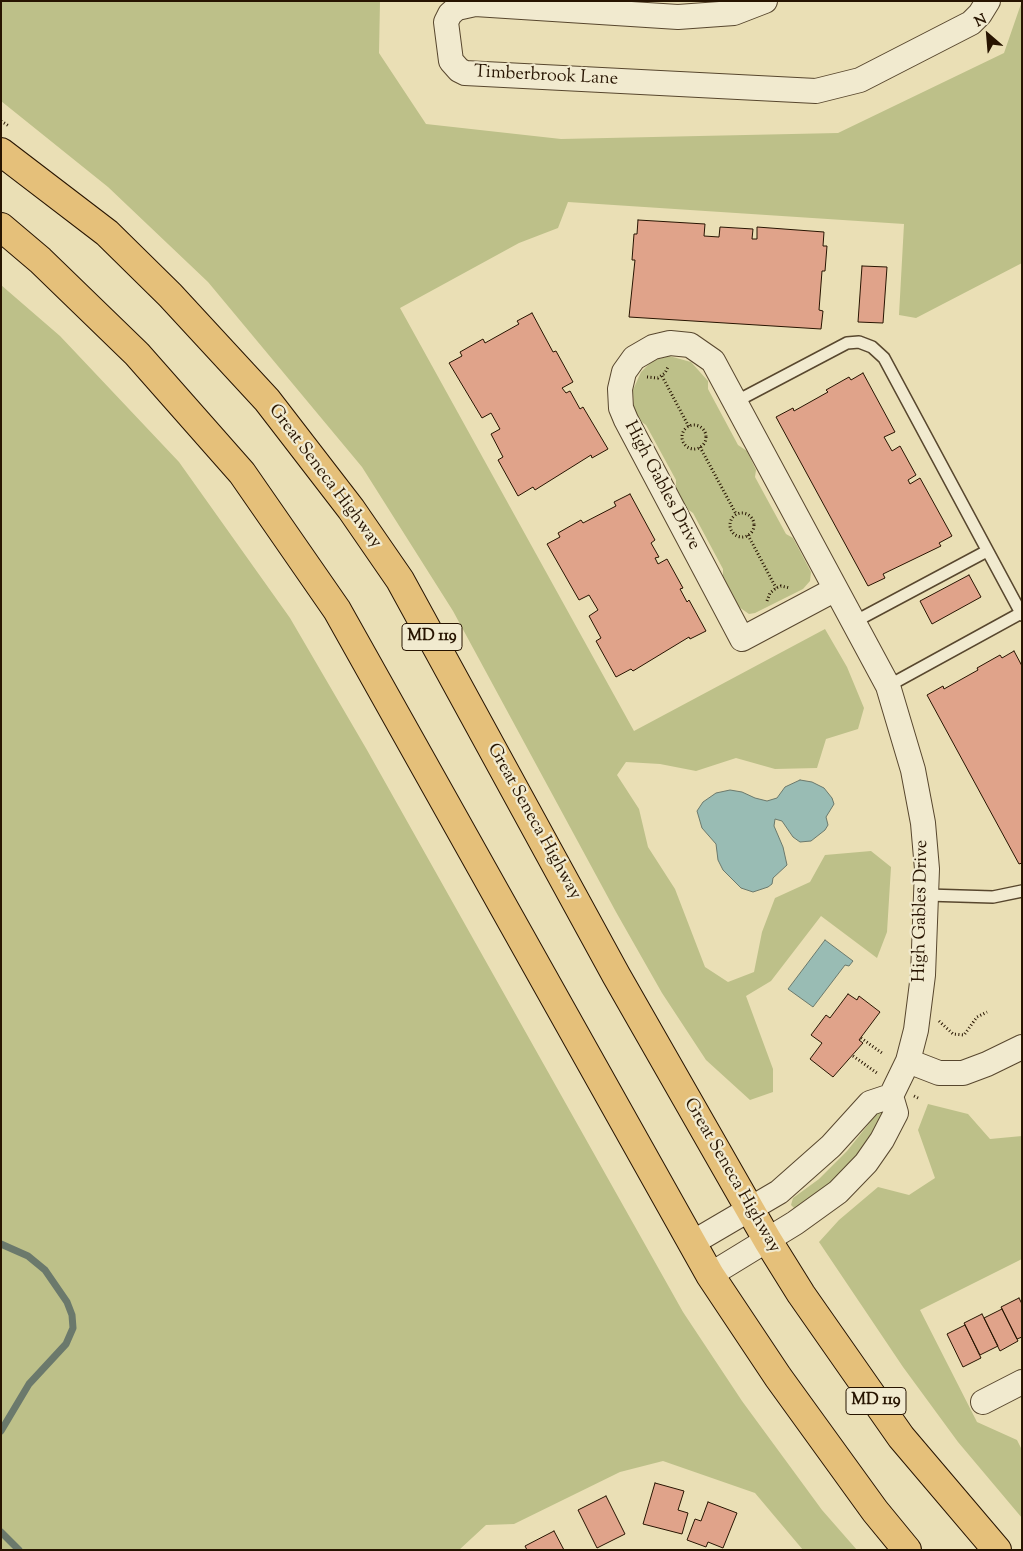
<!DOCTYPE html>
<html>
<head>
<meta charset="utf-8">
<style>
	body { margin:0 }
	#map { position:relative; width:1023px; height:1551px; overflow:hidden; background:#eadfb5; font-family:"Sorts Mill Goudy",serif }
	canvas { display:block }
	.frame { position:absolute; inset:0; border:2px solid #271401; pointer-events:none }
	.north { position:absolute; left:963px; top:10px; width:50px; height:50px; -webkit-text-stroke:4px #f1eacf; paint-order:stroke; rotate:333deg; font-size:14px; font-weight:700; line-height:20px; text-align:center; color:#271401 }
	.north::after { content:''; display:block; margin:auto; width:18px; height:22px; background:#271401; clip-path:polygon(50% 0,100% 100%,50% 72%,0 100%) }
</style>
</head>
<body>
<div id="map">
<canvas width="1023" height="1551"></canvas>
<div class="frame"></div>
<div class="north">N</div>
</div>
<script>
const ctx = document.querySelector('canvas').getContext('2d');
ctx.lineJoin = 'round';
function fillPath(path, color) {
  ctx.fillStyle = color;
  ctx.fill(path, 'evenodd');
}
function toPath(rows) {
  const path = new Path2D();
  for (const r of rows) {
    if (r.length === 3) {
      path.moveTo(r[0] + r[2], r[1]);
      path.arc(r[0], r[1], r[2], 0, 2 * Math.PI);
      continue;
    }
    path.moveTo(r[0], r[1]);
    for (let i = 2; i < r.length; i += 2) path.lineTo(r[i], r[i + 1]);
  }
  return path;
}
function trace(path, color, width, dash) {
  ctx.strokeStyle = color;
  ctx.lineWidth = width;
  ctx.lineCap = dash ? 'butt' : 'round';
  ctx.setLineDash(dash || []);
  ctx.stroke(path);
}
function drawText(font, color, halo, rows, align = 'center') {
  ctx.font = font + ' "Sorts Mill Goudy",serif';
  ctx.lineWidth = 4.5;
  ctx.setLineDash([]);
  ctx.textBaseline = 'middle';
  ctx.strokeStyle = halo;
  ctx.fillStyle = color;
  for (const [text, x, y, turn = 0] of rows) {
    ctx.save();
    ctx.translate(x, y);
    ctx.rotate((+turn || 0) * Math.PI / 180);
    ctx.textAlign = isNaN(turn) ? turn : align;
    if (halo) ctx.strokeText(text, 0, 0);
    ctx.fillText(text, 0, 0);
    ctx.restore();
  }
}
const green = toPath([
	[1,1,380,1,379,53,426,124,561,139,838,133,1004,53,1022,1,1022,263,916,318,899,315,904,224,568,202,558,228,519,243,400,308,634,731,825,629,847,667,864,708,858,729,826,739,817,768,775,769,736,758,696,771,660,764,626,762,617,775,639,809,648,847,675,889,705,967,728,982,754,972,762,932,775,898,810,882,825,855,871,851,891,867,887,932,877,958,821,916,771,981,746,996,773,1069,773,1092,750,1100,706,1060,662,993,616,912,453,611,362,467,208,282,108,187,1,101],
	[1,285,60,336,179,462,290,618,367,750,683,1312,742,1401,822,1510,857,1550,803,1550,755,1493,663,1461,620,1472,514,1524,486,1525,459,1550,1,1550],
	[669,356,691,362,708,381,708,389,738,445,747,451,756,470,755,477,786,534,793,538,811,572,810,581,803,589,755,613,749,614,739,607,723,576,723,569,693,513,686,508,676,489,676,480,646,425,639,420,634,409,633,390,641,372,652,361],
	[888,1104,859,1157,834,1183,795,1209,791,1205,793,1198,819,1179,847,1151,883,1106],
	[928,1104,968,1114,990,1139,1022,1136,1022,1259,920,1310,977,1422,1017,1440,1022,1450,1022,1518,958,1442,903,1367,819,1242,839,1220,878,1187,909,1195,935,1178,918,1130]
]);
const water = toPath([
	[800,780,812,782,824,788,832,798,834,804,826,817,828,825,825,830,811,841,800,842,793,837,782,821,775,819,774,826,783,847,787,865,773,878,772,884,768,887,753,892,741,888,723,870,718,860,716,844,702,828,697,811,703,802,716,793,730,790,742,792,755,798,767,801,777,798,785,787,800,780],
	[825,940,853,961,849,966,845,965,813,1007,788,989,825,940]
]);
const stream = toPath([
	[1,1244,28,1256,45,1270,67,1302,72,1315,73,1328,66,1344,29,1384,1,1431],
	[1,1532,19,1550]
]);
const building = toPath([
	[638,220,705,224,704,236,719,237,720,227,753,229,752,239,757,239,757,227,824,232,823,246,827,246,825,271,822,271,819,310,823,311,821,329,629,317,635,260,632,260,634,234,637,234,638,220],
	[862,266,887,267,883,323,858,322,862,266],
	[532,313,553,352,556,351,573,382,562,388,566,393,570,391,580,409,583,407,608,449,592,458,591,455,535,490,533,487,518,496,498,460,503,457,491,434,500,429,491,413,482,418,449,363,462,356,460,352,483,339,485,343,519,324,517,321,532,313],
	[863,373,895,432,884,437,892,451,900,446,916,475,908,480,910,484,920,478,952,536,939,543,941,546,883,574,885,578,868,586,776,417,793,408,794,411,828,392,826,390,849,377,851,380,863,373],
	[630,494,655,540,651,543,659,557,655,558,658,564,667,559,683,588,680,589,687,602,689,600,706,631,690,639,689,637,633,671,631,669,616,677,596,641,601,638,589,616,598,610,589,595,579,600,547,544,560,537,558,533,581,520,583,523,616,506,614,502,630,494],
	[969,575,981,597,932,624,920,601,969,575],
	[1014,651,1022,666,1022,863,1019,864,927,695,943,686,944,689,978,670,977,668,1000,655,1002,658,1014,651],
	[848,994,857,1000,859,996,880,1012,859,1040,863,1043,833,1077,810,1059,822,1043,811,1035,826,1015,830,1018,848,994],
	[1019,1298,1022,1304,1022,1337,1017,1339,1001,1307,1019,1298],
	[1002,1309,1018,1341,1000,1351,984,1318,1002,1309],
	[982,1314,998,1346,980,1355,964,1323,982,1314],
	[965,1325,981,1358,963,1367,947,1334,965,1325],
	[655,1483,684,1491,678,1510,688,1513,682,1534,643,1524,655,1483],
	[606,1496,625,1534,597,1548,578,1510,606,1496],
	[708,1502,737,1513,723,1548,708,1542,706,1547,687,1540,695,1519,701,1521,708,1502],
	[554,1531,564,1550,527,1550,525,1546,554,1531]
]);
const path = toPath([
	[1,121,9,126],
	[662,376,689,427],
	[647,377,658,378,665,373,668,367],
	[694,437,12],
	[700,447,736,514],
	[742,525,12],
	[748,535,776,588],
	[767,601,770,593,776,588,781,586,790,588],
	[939,1021,953,1034,964,1035,977,1017,987,1012],
	[861,1038,882,1053],
	[853,1056,877,1073],
	[914,1096,920,1099]
]);
const service = toPath([
	[735,402,847,343,859,342,872,347,884,358,1022,615],
	[854,622,987,551],
	[888,686,1021,613],
	[927,895,993,897,1022,891]
]);
const minor = toPath([
	[765,1,734,13,678,17,475,4,457,8,450,14,446,22,451,61,459,70,465,73,816,91,860,80,971,23,980,14,988,1],
	[834,590,742,639,626,420,621,408,620,389,624,372,634,358,653,347,670,343,690,345,713,361,888,686,913,770,923,823,927,869,923,975,916,1030,908,1061,891,1096],
	[908,1061,939,1073,963,1073,987,1064,1022,1047],
	[692,1243,779,1192,831,1146,870,1103,891,1096,896,1113,882,1140,866,1163,838,1192,795,1223,710,1275],
	[983,1402,1022,1382]
]);
const primary = toPath([
	[1,152,107,233,170,295,267,400,351,509,400,580,616,975,768,1241,801,1294,901,1437,997,1550],
	[1,227,40,260,137,354,242,473,337,610,710,1275,778,1377,875,1511,907,1550]
]);
const shields = [
	[432,637,60],
	[876,1401,60]
];
const shieldNames = [
	["MD 119",432,637],
	["MD 119",876,1401]
];
const streetNames = [
	["Timberbrook Lane",546,77,3],
	["Great Seneca Highway",324,477,53],
	["High Gables Drive",661,486,62],
	["Great Seneca Highway",533,822,61],
	["High Gables Drive",922,911,-89],
	["Great Seneca Highway",731,1176,60]
];
fillPath(green, '#bdc089');
fillPath(water, '#99bcb4');
trace(water, '#6b796c', 1);
trace(stream, '#6b796c', 7);
fillPath(building, '#e0a38a');
trace(building, '#271401', 1);
trace(service, '#58472e', 14);
trace(minor, '#58472e', 26);
trace(primary, '#271401', 30);
trace(path, '#271401', 3, [1, 2.5]);
trace(service, '#f1eacf', 11);
trace(minor, '#f1eacf', 24);
trace(primary, '#e5c07a', 28);
for (const [x, y, w] of shields) {
  const box = new Path2D();
  box.roundRect(x - w / 2, y - 13.5, w, 27, 4);
  ctx.fillStyle = '#f1eacf';
  ctx.fill(box);
  trace(box, '#271401', 1);
}
drawText('bold 16px', '#271401', null, shieldNames);
drawText('18px', '#271401', '#f1eacf', streetNames);
</script>
</body>
</html>
